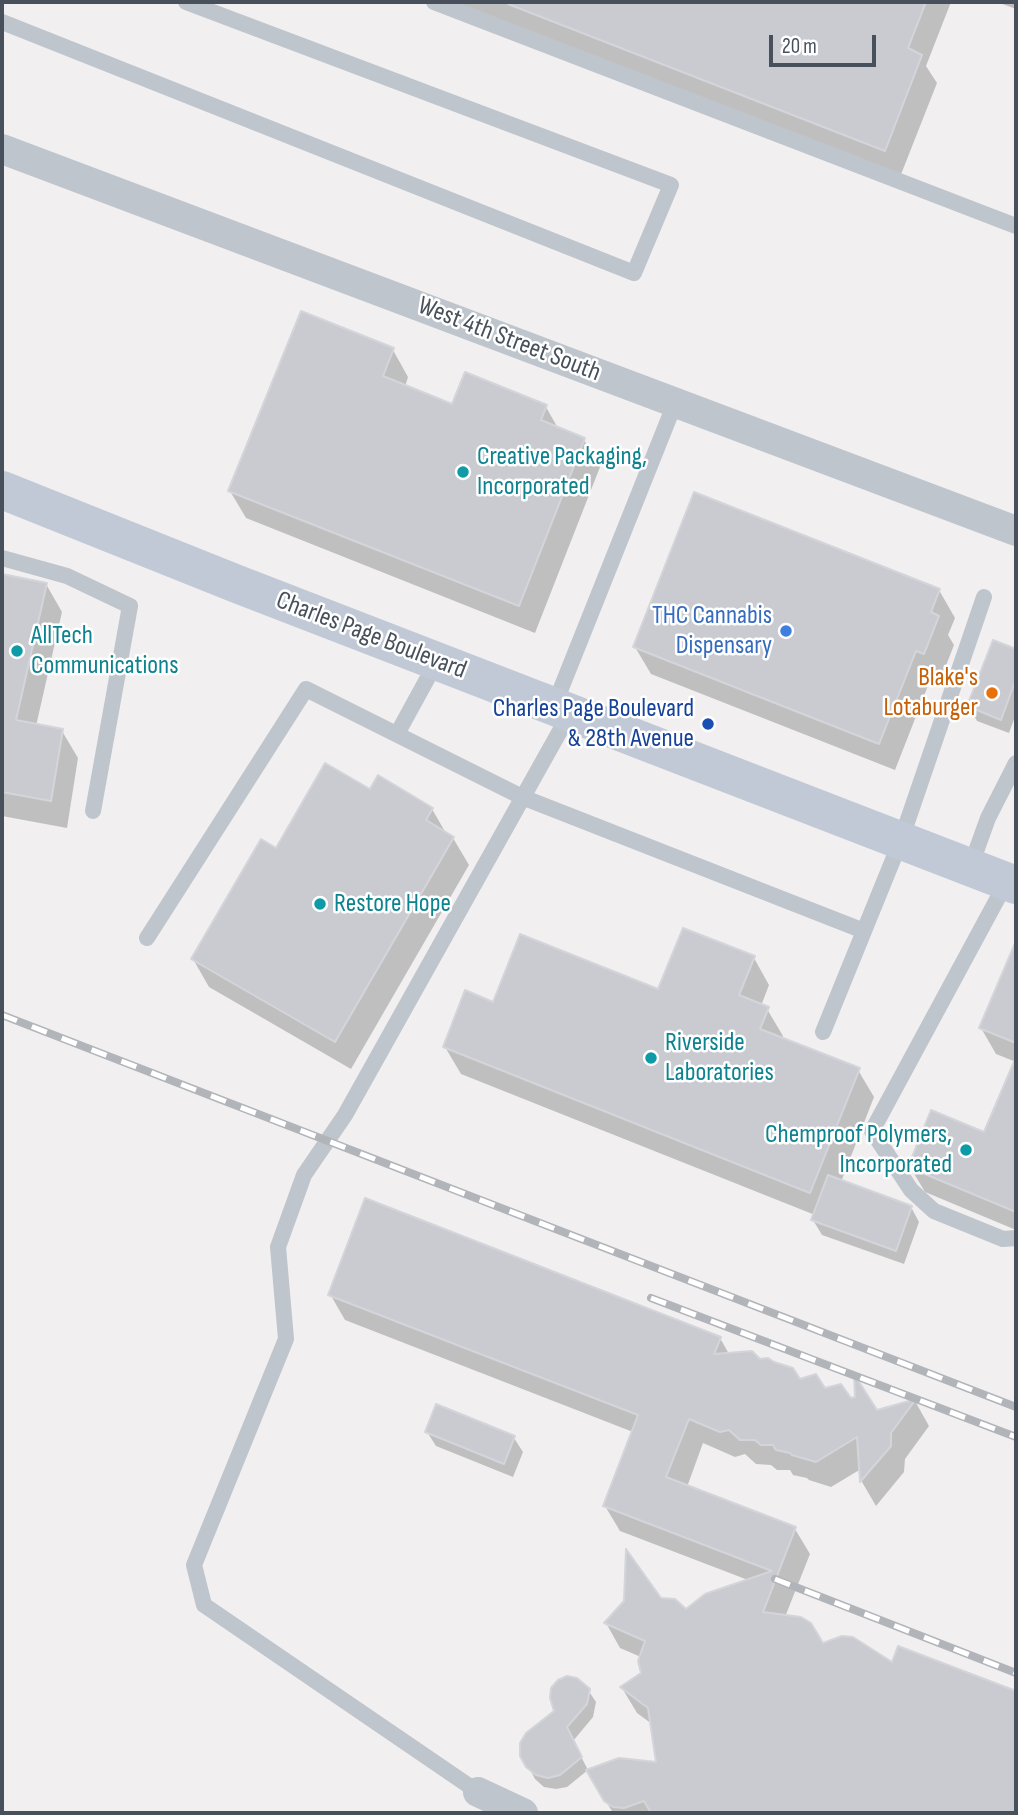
<!DOCTYPE html>
<html>
<head>
<meta charset="utf-8">
<style>
	body { margin:0 }
	#map { position:relative; width:1018px; height:1815px; overflow:hidden; background:#f1efef; font-family:"Sofia Sans Condensed",sans-serif }
	canvas { display:block }
	.frame { position:absolute; inset:0; border:4px solid #48515b; pointer-events:none }
	.scale { position:absolute; left:769px; top:35px; width:107px; height:32px; box-sizing:border-box; border:4px solid #48515b; border-top:0; padding-left:9px; font-size:21px; line-height:24px; white-space:nowrap; color:#48515b; -webkit-text-stroke:5px #fff; paint-order:stroke }
</style>
</head>
<body>
<div id="map">
<canvas width="1018" height="1815"></canvas>
<div class="frame"></div>
<div class="scale">20 m</div>
</div>
<script>
const ctx = document.querySelector('canvas').getContext('2d');
ctx.lineJoin = 'round';
function fillPath(path, color) {
  ctx.fillStyle = color;
  ctx.fill(path, 'evenodd');
}
function toPath(rows) {
  const path = new Path2D();
  for (const r of rows) {
    path.moveTo(r[0], r[1]);
    for (let i = 2; i < r.length; i += 2) path.lineTo(r[i], r[i + 1]);
  }
  return path;
}
function trace(path, color, width, dash) {
  ctx.strokeStyle = color;
  ctx.lineWidth = width;
  ctx.lineCap = dash ? 'butt' : 'round';
  ctx.setLineDash(dash || []);
  ctx.stroke(path);
}
function drawText(font, color, halo, rows, align = 'center') {
  ctx.font = font + ' "Sofia Sans Condensed",sans-serif';
  ctx.lineWidth = 5;
  ctx.setLineDash([]);
  ctx.textBaseline = 'middle';
  ctx.strokeStyle = halo;
  ctx.fillStyle = color;
  for (const [text, x, y, turn = 0] of rows) {
    ctx.save();
    ctx.translate(x, y);
    ctx.rotate((+turn || 0) * Math.PI / 180);
    ctx.textAlign = isNaN(turn) ? turn : align;
    if (halo) ctx.strokeText(text, 0, 0);
    ctx.fillText(text, 0, 0);
    ctx.restore();
  }
}
const shadow = toPath([
	[450,2,951,2,926,66,937,83,900,177],
	[997,2,1016,2,1016,9],
	[393,350,408,377,405,387,453,407,546,407,559,430,584,440,600,467,535,633,246,518,230,491],
	[2,576,46,584,62,612,36,726,62,731,78,758,67,828,2,816],
	[939,590,955,618,948,635,954,645,940,681,931,678,895,770,651,674,635,647],
	[994,642,1016,651,1016,714,1009,733,977,721,969,706],
	[370,791,432,809,447,835,453,838,469,865,351,1069,209,987,193,959,277,850],
	[1012,954,1016,956,1016,1062,996,1054,981,1028],
	[754,958,769,985,761,1006,767,1009,783,1036,782,1040,858,1070,874,1097,841,1182,911,1207,919,1222,904,1264,822,1235,813,1220,815,1215,461,1074,445,1047,494,1004,659,992],
	[1016,1099,1016,1230,925,1192,910,1167,985,1135,1011,1111],
	[330,1294,720,1338,729,1354,760,1360,799,1381,850,1400,876,1412,915,1401,929,1426,905,1459,904,1472,876,1506,862,1482,861,1469,831,1487,809,1480,807,1478,793,1475,790,1470,777,1470,771,1465,756,1464,745,1454,735,1457,703,1443,687,1487,795,1529,810,1554,785,1617,823,1645,893,1664,899,1648,1016,1693,1016,1813,613,1813,588,1771,658,1764,652,1724,637,1713,622,1688,643,1674,641,1657,620,1648,606,1623,660,1600,686,1611,748,1580,620,1531,605,1506,633,1432,345,1320],
	[427,1432,514,1438,523,1452,513,1477,436,1446],
	[588,1690,596,1702,593,1717,573,1741,588,1770,567,1787,556,1789,544,1787,535,1779,528,1766,556,1711]
]);
const building = toPath([
	[508,2,926,2,908,48,922,55,885,151,508,4,508,2],
	[301,311,394,348,383,376,452,404,465,372,547,405,541,420,585,438,519,606,228,491,301,311],
	[694,492,940,589,931,612,939,616,924,654,916,651,879,744,633,647,694,492],
	[2,574,47,583,16,720,63,729,51,801,2,792,2,574],
	[993,640,1016,649,1016,679,1001,720,967,706,993,640],
	[325,763,370,789,378,775,433,808,426,820,454,837,335,1042,191,959,261,839,276,848,325,763],
	[683,928,755,956,739,995,769,1007,760,1029,860,1068,810,1193,443,1047,465,990,493,1002,520,934,658,989,683,928],
	[1016,941,1016,1043,979,1028,1016,941],
	[1016,1057,1016,1212,908,1167,931,1110,984,1132,1016,1057],
	[828,1175,912,1206,896,1251,811,1220,828,1175],
	[365,1198,721,1337,714,1354,752,1351,760,1359,768,1358,774,1362,793,1368,800,1379,816,1374,825,1388,841,1384,851,1398,855,1397,854,1374,877,1410,916,1399,891,1433,891,1446,860,1482,857,1437,816,1462,792,1455,790,1453,776,1450,773,1445,761,1445,755,1440,740,1440,729,1430,720,1432,689,1419,666,1477,796,1527,763,1612,801,1617,811,1623,823,1643,842,1636,853,1637,892,1662,898,1646,1016,1691,1016,1813,651,1813,644,1801,624,1808,613,1807,604,1801,586,1770,619,1758,656,1762,648,1708,620,1687,641,1673,638,1661,645,1641,604,1623,624,1601,626,1549,661,1598,675,1599,686,1609,705,1594,772,1571,603,1506,638,1415,328,1295,365,1198],
	[436,1404,515,1436,504,1464,425,1432,436,1404],
	[567,1676,577,1678,590,1689,587,1704,567,1727,582,1757,560,1775,548,1778,536,1775,526,1767,520,1756,520,1743,526,1733,554,1711,550,1698,551,1688,558,1680,567,1676]
]);
const service = toPath([
	[434,2,1016,226],
	[2,22,634,273,671,185,186,2],
	[2,558,67,576,130,606,93,811],
	[554,706,675,403],
	[397,734,437,661],
	[970,868,988,818,1016,763],
	[1007,881,872,1131,911,1190,934,1211,1003,1239,1016,1238],
	[147,938,306,689,522,797,864,931],
	[823,1032,901,840,984,597],
	[478,1792,204,1605,194,1565,286,1339,278,1247,304,1175,345,1115,570,713]
]);
const minor = toPath([
	[2,149,1016,531],
	[478,1792,523,1813]
]);
const secondary = toPath([
	[2,490,237,584,1016,885]
]);
const rail = toPath([
	[2,1015,1016,1407],
	[651,1298,1016,1437],
	[775,1579,1016,1673]
]);
const markers = [
	[463,472,7,"#0f9aa8"],
	[786,631,7,"#3f7fe0"],
	[17,651,7,"#0f9aa8"],
	[992,693,7,"#e8710a"],
	[708,724,7,"#1a4fb4"],
	[320,904,7,"#0f9aa8"],
	[651,1058,7,"#0f9aa8"],
	[966,1150,7,"#0f9aa8"]
];
const streetNames = [
	["West 4th Street South",509,340,21],
	["Charles Page Boulevard",371,636,21]
];
const cultureNames = [
	["Creative Packaging,",477,457],
	["Incorporated",477,487],
	["AllTech",31,636],
	["Communications",31,666],
	["Restore Hope",334,904],
	["Riverside",665,1043],
	["Laboratories",665,1073],
	["Chemproof Polymers,",952,1135,"right"],
	["Incorporated",952,1165,"right"]
];
const shopNames = [
	["THC Cannabis",772,616],
	["Dispensary",772,646]
];
const foodNames = [
	["Blake's",978,678],
	["Lotaburger",978,708]
];
const transitNames = [
	["Charles Page Boulevard",694,709],
	["& 28th Avenue",694,739]
];
fillPath(shadow, '#0003');
fillPath(building, '#c9cbd1');
trace(building, '#d3d5da', 2);
trace(service, '#bec5cd', 16);
trace(minor, '#bec5cd', 30);
trace(secondary, '#c0c9d5', 38);
trace(rail, '#b1b4b9', 8);
trace(rail, '#fff', 5, [16]);
for (const [x, y, r, color] of markers) {
  const dot = new Path2D();
  dot.arc(x, y, r, 0, 2 * Math.PI);
  ctx.fillStyle = color;
  ctx.fill(dot);
  trace(dot, '#fff', 2.5);
}
drawText('26px', '#48515b', '#fff', streetNames);
drawText('26px', '#0d838f', '#fff', cultureNames, 'left');
drawText('26px', '#366cbe', '#fff', shopNames, 'right');
drawText('26px', '#c56008', '#fff', foodNames, 'right');
drawText('26px', '#164399', '#fff', transitNames, 'right');
</script>
</body>
</html>
